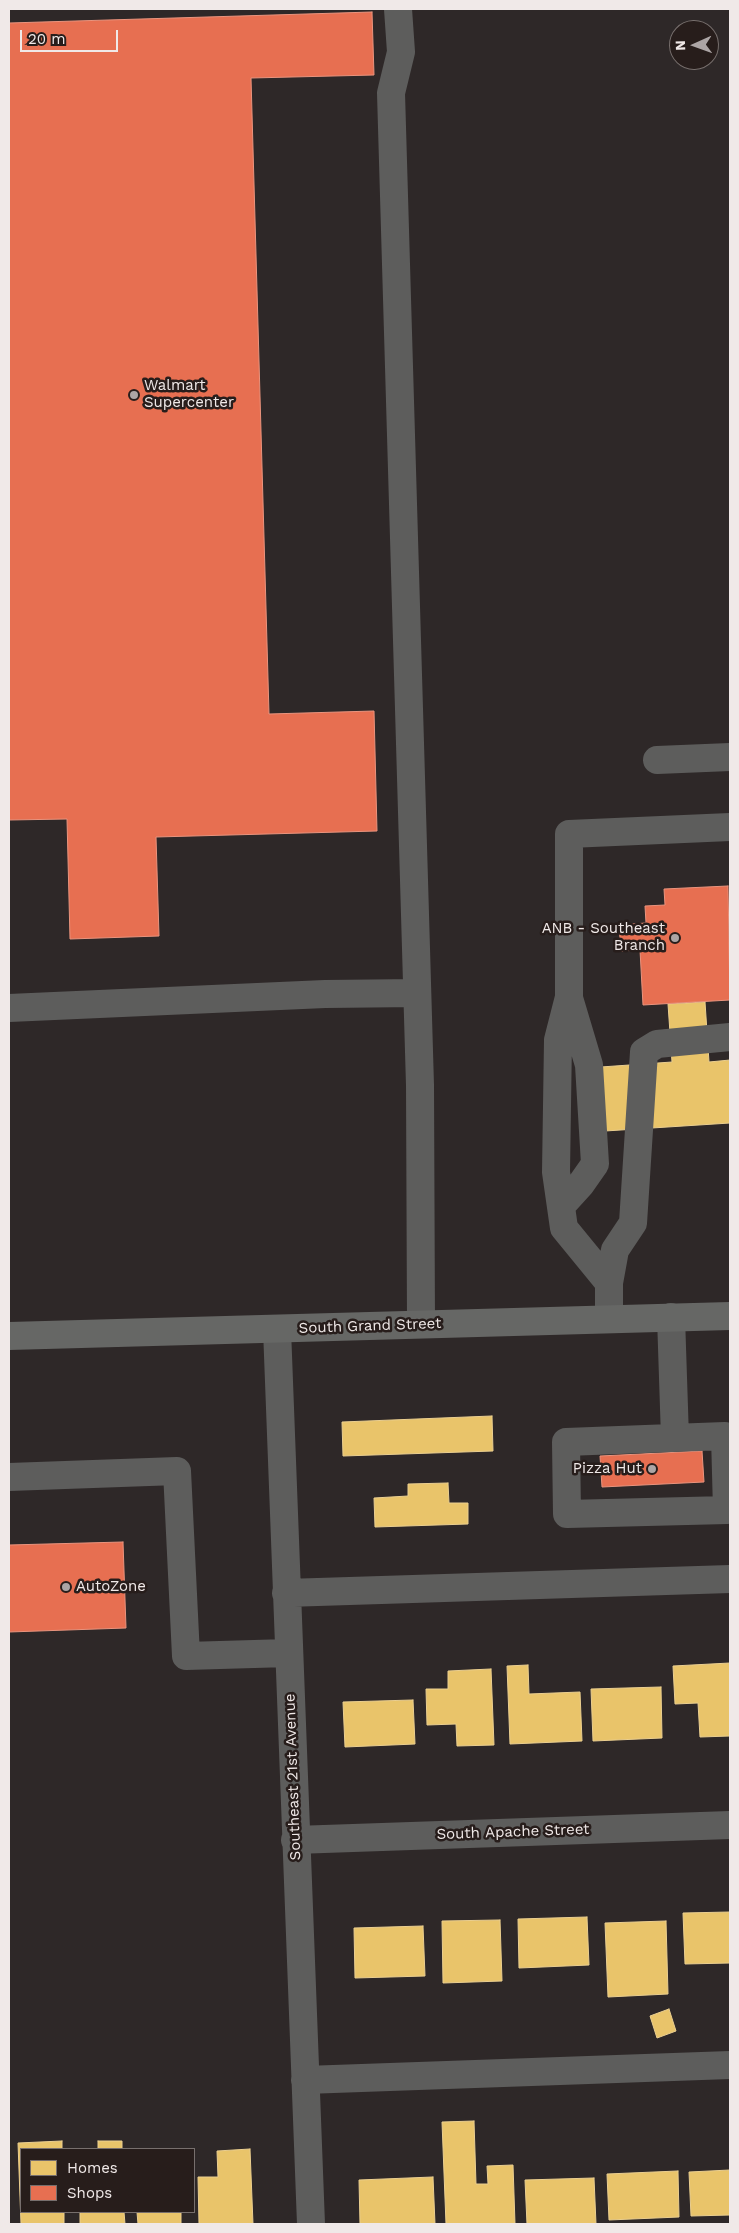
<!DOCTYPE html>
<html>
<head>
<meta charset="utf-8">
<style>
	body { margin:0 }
	#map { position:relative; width:739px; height:2233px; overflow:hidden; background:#2e2828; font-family:"Work Sans",sans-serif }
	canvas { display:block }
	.frame { position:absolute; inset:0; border:10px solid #f0e9e8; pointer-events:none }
	.legend { position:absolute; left:20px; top:2148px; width:175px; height:65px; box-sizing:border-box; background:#271d1b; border:1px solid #776f6d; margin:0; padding:6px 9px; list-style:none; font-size:15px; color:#f0e9e8 }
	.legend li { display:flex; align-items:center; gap:10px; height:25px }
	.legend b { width:25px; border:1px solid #776f6d }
	.north { position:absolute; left:669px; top:20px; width:50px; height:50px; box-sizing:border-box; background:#271d1b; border:1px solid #776f6d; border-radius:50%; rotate:268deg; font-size:14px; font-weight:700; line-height:20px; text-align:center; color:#f0e9e8 }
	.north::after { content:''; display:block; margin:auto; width:18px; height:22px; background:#aca5a5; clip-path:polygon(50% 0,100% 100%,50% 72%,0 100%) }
	.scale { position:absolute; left:20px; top:30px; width:98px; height:22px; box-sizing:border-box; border:2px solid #f0e9e8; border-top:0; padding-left:6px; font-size:15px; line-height:18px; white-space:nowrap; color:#f0e9e8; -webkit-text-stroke:4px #271d1b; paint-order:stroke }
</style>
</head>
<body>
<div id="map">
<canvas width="739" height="2233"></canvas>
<div class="frame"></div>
<ul class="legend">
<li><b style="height:14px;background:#e9c46a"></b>Homes</li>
<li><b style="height:14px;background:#e76f51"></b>Shops</li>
</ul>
<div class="north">N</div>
<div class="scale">20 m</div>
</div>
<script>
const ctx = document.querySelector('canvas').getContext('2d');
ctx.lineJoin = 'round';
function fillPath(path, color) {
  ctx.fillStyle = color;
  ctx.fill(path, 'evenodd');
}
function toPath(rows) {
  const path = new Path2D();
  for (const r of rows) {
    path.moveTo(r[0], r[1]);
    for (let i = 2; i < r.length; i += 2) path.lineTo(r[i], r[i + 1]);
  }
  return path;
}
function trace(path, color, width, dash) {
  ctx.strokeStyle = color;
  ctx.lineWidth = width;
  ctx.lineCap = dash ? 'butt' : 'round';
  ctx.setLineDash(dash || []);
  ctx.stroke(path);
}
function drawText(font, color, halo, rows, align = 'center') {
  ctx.font = font + ' "Work Sans",sans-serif';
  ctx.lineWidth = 5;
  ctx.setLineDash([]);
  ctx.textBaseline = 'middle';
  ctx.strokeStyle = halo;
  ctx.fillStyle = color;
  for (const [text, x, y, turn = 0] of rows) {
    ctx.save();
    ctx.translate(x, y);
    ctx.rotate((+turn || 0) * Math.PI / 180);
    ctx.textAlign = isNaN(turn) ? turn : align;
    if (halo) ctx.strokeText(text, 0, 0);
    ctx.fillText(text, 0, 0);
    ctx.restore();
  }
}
const homes = toPath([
	[705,1002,709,1062,730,1060,730,1123,605,1131,601,1067,672,1062,668,1004,705,1002],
	[492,1416,493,1451,343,1456,342,1422,492,1416],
	[448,1483,449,1503,468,1503,468,1524,375,1527,374,1498,408,1496,408,1484,448,1483],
	[730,1663,730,1736,700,1737,698,1703,675,1704,673,1666,730,1663],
	[528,1665,529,1694,580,1692,582,1741,510,1744,507,1666,528,1665],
	[491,1669,494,1745,457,1746,456,1724,427,1725,426,1689,448,1689,448,1671,491,1669],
	[661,1687,662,1738,593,1741,591,1689,661,1687],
	[413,1700,415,1744,345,1747,343,1702,413,1700],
	[730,1912,730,1963,685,1964,683,1913,730,1912],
	[587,1917,589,1965,519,1968,518,1919,587,1917],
	[500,1920,502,1981,443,1983,442,1921,500,1920],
	[666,1921,668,1994,608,1997,605,1923,666,1921],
	[423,1926,425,1976,355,1978,354,1928,423,1926],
	[669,2009,676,2031,657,2038,650,2016,669,2009],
	[474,2121,476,2184,488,2184,487,2166,513,2165,515,2224,446,2224,442,2122,474,2121],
	[62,2141,62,2149,21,2149,21,2212,64,2212,64,2224,21,2224,18,2143,62,2141],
	[98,2141,122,2141,122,2149,98,2149,98,2141],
	[250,2149,253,2224,199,2224,198,2177,218,2177,217,2151,250,2149],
	[730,2170,730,2215,691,2216,689,2172,730,2170],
	[678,2171,679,2217,609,2220,607,2174,678,2171],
	[433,2177,435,2224,360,2224,359,2180,433,2177],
	[594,2178,596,2224,527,2224,525,2180,594,2178],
	[80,2212,124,2212,125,2224,80,2224,80,2212],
	[137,2212,181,2212,181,2224,138,2224,137,2212]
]);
const shops = toPath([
	[372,12,374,75,251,78,269,714,374,711,377,831,156,837,159,936,70,939,67,819,9,820,9,23,372,12],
	[728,886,730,1000,643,1005,640,950,621,951,619,925,646,923,645,906,665,905,664,889,728,886],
	[702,1451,704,1482,602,1487,600,1456,702,1451],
	[123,1542,126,1628,9,1632,9,1545,123,1542]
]);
const minor = toPath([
	[398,9,401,52,391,93,420,1085,421,1324],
	[657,760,730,757],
	[9,1008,325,994,417,993],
	[561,1206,581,1184,595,1164,589,1065,569,998],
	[609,1283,564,1228,556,1172,558,1040,569,997,569,834,730,827],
	[671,1317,675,1438],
	[609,1319,609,1283,615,1250,633,1223,644,1052,657,1044,730,1037],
	[277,1329,311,2224],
	[725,1436,727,1510,567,1514,566,1442,725,1436],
	[9,1477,177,1471,186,1656,288,1653],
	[286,1593,730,1579],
	[295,1840,730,1825],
	[305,2080,730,2065]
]);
const major = toPath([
	[9,1336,730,1316]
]);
const markers = [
	[134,395,5,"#aca5a5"],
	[675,938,5,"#aca5a5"],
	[652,1469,5,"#aca5a5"],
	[66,1587,5,"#aca5a5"]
];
const poiNames = [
	["Walmart",144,386],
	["Supercenter",144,403],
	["ANB - Southeast",665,929,"right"],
	["Branch",665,946,"right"],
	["Pizza Hut",642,1469,"right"],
	["AutoZone",76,1587]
];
const streetNames = [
	["South Grand Street",370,1326,-2],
	["Southeast 21st Avenue",293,1777,-92],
	["South Apache Street",513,1832,-2]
];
fillPath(homes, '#e9c46a');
trace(homes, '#ebcf90', 1);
fillPath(shops, '#e76f51');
trace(shops, '#ea947e', 1);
trace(minor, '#5d5d5c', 28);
trace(major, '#666765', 28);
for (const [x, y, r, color] of markers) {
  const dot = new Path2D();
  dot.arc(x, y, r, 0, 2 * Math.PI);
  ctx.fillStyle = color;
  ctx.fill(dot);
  trace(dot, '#271d1b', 2);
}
drawText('15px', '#f0e9e8', '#271d1b', poiNames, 'left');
drawText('15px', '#f0e9e8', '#271d1b', streetNames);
</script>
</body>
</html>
